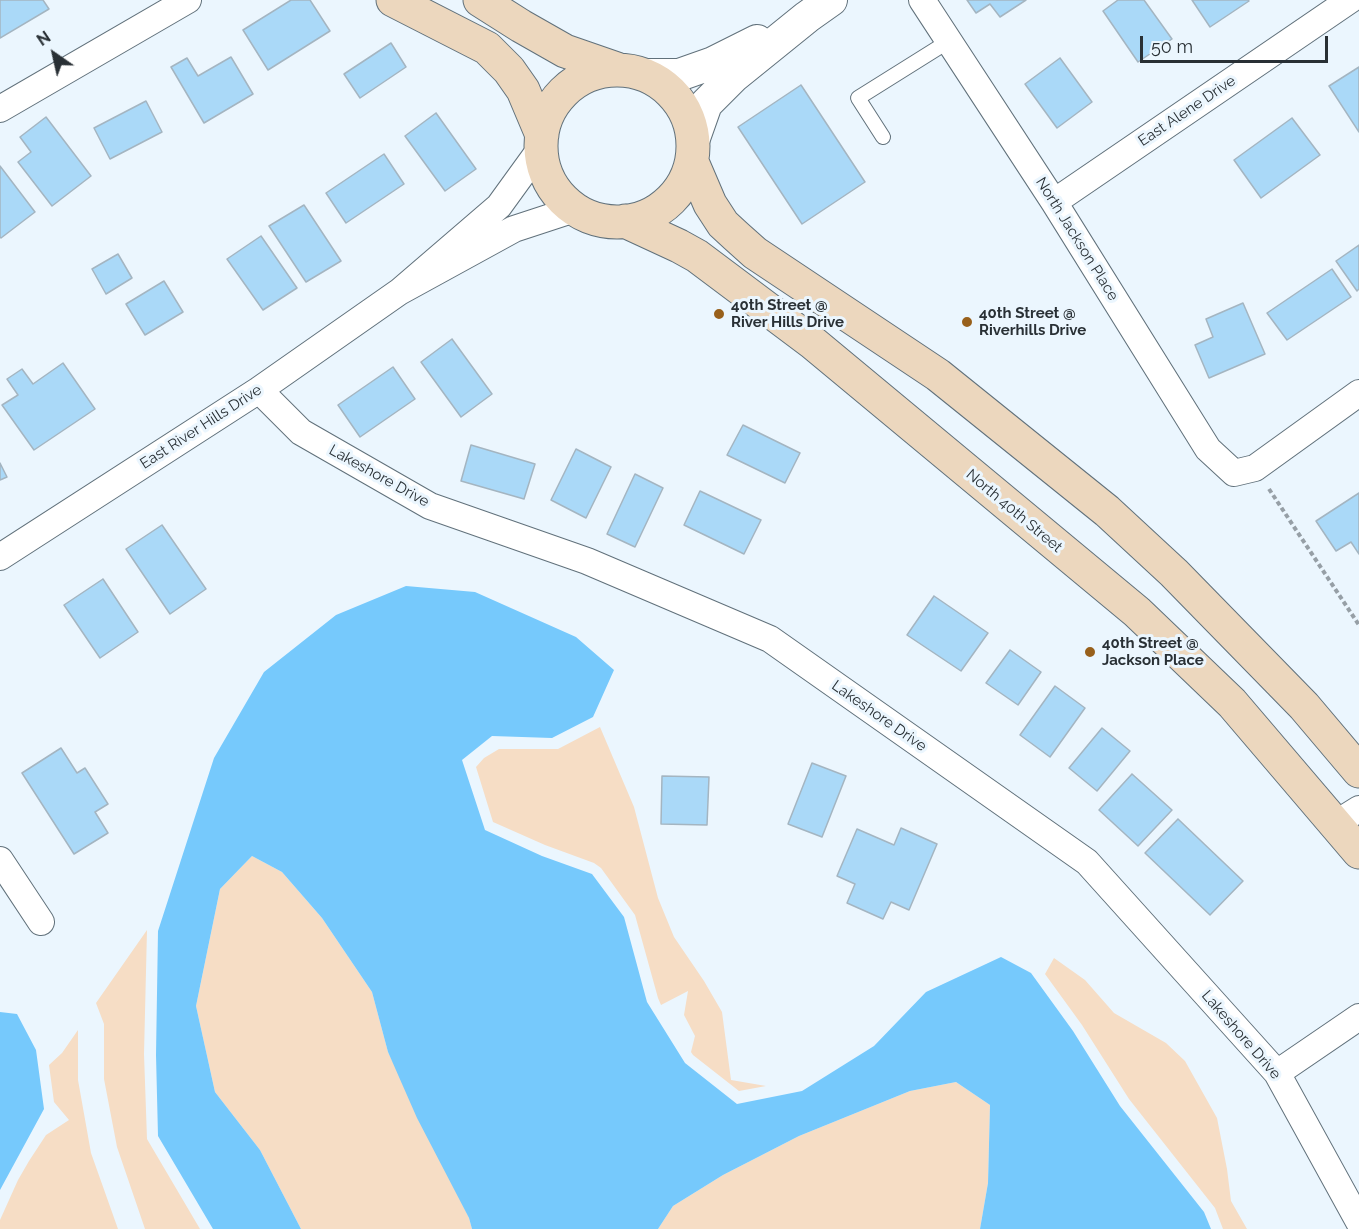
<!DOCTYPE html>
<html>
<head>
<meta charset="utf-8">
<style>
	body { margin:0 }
	#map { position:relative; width:1359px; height:1229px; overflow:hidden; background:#ebf6fe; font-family:Raleway,sans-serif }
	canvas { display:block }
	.north { position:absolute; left:24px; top:24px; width:60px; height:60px; -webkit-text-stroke:4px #ebf6fe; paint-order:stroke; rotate:326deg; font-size:16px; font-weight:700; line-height:24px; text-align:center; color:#293035 }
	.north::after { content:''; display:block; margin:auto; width:21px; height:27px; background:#293035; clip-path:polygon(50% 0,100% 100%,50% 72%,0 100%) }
	.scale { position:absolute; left:1140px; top:36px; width:188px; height:27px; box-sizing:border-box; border:3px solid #293035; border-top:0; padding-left:8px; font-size:18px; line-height:21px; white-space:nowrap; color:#293035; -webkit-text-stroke:4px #ebf6fe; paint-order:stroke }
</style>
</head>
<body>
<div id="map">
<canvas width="1359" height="1229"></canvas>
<div class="north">N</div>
<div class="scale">50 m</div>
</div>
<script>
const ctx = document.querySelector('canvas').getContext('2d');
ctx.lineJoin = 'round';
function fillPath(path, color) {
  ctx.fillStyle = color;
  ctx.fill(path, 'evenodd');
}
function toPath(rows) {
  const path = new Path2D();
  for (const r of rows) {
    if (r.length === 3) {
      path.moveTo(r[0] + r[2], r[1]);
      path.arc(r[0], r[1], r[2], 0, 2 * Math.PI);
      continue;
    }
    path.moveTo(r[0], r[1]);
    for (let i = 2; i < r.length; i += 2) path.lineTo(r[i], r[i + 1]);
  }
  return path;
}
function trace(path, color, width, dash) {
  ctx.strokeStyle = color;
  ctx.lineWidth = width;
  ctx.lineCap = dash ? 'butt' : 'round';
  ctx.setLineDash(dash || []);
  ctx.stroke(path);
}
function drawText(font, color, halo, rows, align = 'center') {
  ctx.font = font + ' Raleway,sans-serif';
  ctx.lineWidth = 6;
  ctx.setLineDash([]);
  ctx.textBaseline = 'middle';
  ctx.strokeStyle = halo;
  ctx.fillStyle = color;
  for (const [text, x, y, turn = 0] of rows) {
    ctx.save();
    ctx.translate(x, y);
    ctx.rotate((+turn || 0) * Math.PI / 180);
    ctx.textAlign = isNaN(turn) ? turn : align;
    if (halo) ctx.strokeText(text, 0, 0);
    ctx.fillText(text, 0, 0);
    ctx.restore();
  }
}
const green = toPath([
	[600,727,634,807,658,898,674,937,704,981,722,1012,731,1080,766,1086,739,1091,693,1055,691,1052,695,1036,684,1015,688,991,661,1005,658,998,635,915,601,868,594,863,545,845,493,822,476,767,484,758,499,749,558,749],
	[252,856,282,872,322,918,372,992,388,1052,469,1218,472,1229,301,1229,260,1150,215,1092,196,1006,220,889],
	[147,930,144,1054,147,1139,200,1229,145,1229,117,1147,104,1079,104,1024,96,1003],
	[1054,958,1085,980,1114,1013,1166,1043,1185,1061,1217,1118,1227,1169,1231,1201,1247,1229,1223,1229,1215,1208,1129,1099,1082,1025,1045,974],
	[78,1030,78,1080,91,1153,118,1229,0,1229,0,1220,18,1180,29,1161,46,1135,69,1120,54,1102,49,1065,62,1053],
	[956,1082,990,1105,988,1183,980,1229,658,1229,673,1206,723,1175,799,1136,910,1091]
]);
const water = toPath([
	[406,586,475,592,576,637,614,670,593,717,552,738,492,736,462,760,485,830,542,856,592,874,624,917,647,1002,685,1063,737,1104,802,1091,874,1046,926,992,1001,957,1031,973,1073,1031,1120,1106,1204,1212,1211,1229,980,1229,988,1183,990,1105,956,1082,910,1091,799,1136,723,1175,673,1206,658,1229,472,1229,469,1218,417,1118,388,1052,372,992,322,918,282,872,252,856,220,889,196,1006,215,1092,260,1150,301,1229,213,1229,158,1136,156,1055,158,931,214,758,264,672,336,615],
	[0,1012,17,1014,36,1050,44,1109,0,1190]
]);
const building = toPath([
	[0,0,43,0,49,9,0,38,0,0],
	[291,0,310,0,330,31,268,70,243,30,291,0],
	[967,0,1026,0,1000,17,990,4,976,13,967,0],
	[1118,0,1144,0,1172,39,1138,62,1103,11,1118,0],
	[1192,0,1248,0,1249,1,1210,27,1192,0],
	[391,43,406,67,360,98,344,74,391,43],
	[231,57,253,94,204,123,171,67,187,58,198,76,231,57],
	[1060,58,1092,102,1057,128,1025,84,1060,58],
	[1359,67,1359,132,1329,86,1359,67],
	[801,85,865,182,802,224,738,127,801,85],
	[146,101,162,132,110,159,94,128,146,101],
	[436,113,476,169,445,191,405,136,436,113],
	[46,117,91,176,52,206,18,162,31,152,20,137,46,117],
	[1292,118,1320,155,1261,198,1234,160,1292,118],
	[384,154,404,184,346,223,326,193,384,154],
	[0,166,35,212,1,238,0,237,0,166],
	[304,205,341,261,306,282,269,226,304,205],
	[261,236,297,288,263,310,227,259,261,236],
	[1359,245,1359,289,1357,291,1336,261,1359,245],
	[118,254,132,278,106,294,92,269,118,254],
	[1332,269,1351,297,1287,340,1267,313,1332,269],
	[164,281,183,312,145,335,126,304,164,281],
	[1243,303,1265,354,1209,378,1195,345,1213,337,1206,319,1243,303],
	[452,339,492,394,461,417,421,362,452,339],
	[63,363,95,409,34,450,2,405,18,395,7,379,22,369,33,384,63,363],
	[393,367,415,399,360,437,338,405,393,367],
	[743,425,800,453,785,483,727,455,743,425],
	[471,445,535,464,524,499,461,481,471,445],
	[576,449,611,467,586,518,551,500,576,449],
	[0,463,7,477,0,480,0,463],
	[635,474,663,488,635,547,607,534,635,474],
	[700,491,761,520,744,554,684,525,700,491],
	[1359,493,1359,554,1351,542,1336,551,1316,521,1359,493],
	[162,525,206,589,170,614,126,549,162,525],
	[103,579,138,632,100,658,64,605,103,579],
	[934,596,988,633,961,671,907,635,934,596],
	[1010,650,1041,672,1018,705,986,683,1010,650],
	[1055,686,1085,708,1050,757,1020,735,1055,686],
	[1102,728,1130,751,1097,791,1069,768,1102,728],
	[61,748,77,773,85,768,108,804,95,812,108,833,74,854,22,773,61,748],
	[812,763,846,776,822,837,788,824,812,763],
	[1132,774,1172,810,1138,846,1099,810,1132,774],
	[662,776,709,777,707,825,661,824,662,776],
	[1178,819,1243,881,1210,915,1145,853,1178,819],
	[901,828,937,844,909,910,891,902,883,919,847,903,855,884,837,876,857,829,894,845,901,828]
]);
const path = toPath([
	[1269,489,1359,625]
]);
const service = toPath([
	[883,137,858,98,949,41]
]);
const minor = toPath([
	[922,0,1054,202,1208,449,1234,473,1255,468,1359,393],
	[0,109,188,0],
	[541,148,499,206,399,292,514,229,575,209],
	[1054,202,1350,0],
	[259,390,301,432,430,506,587,561,770,639,1087,862,1277,1073,1359,1222],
	[0,557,259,390,399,292],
	[1335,824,1359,809],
	[0,860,41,922],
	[1277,1073,1359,1017]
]);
const tertiary = toPath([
	[648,75,679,75,713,63,757,41],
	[694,138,706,104,734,76,807,17,831,0]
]);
const secondary = toPath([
	[393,0,487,48,509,70,523,90,542,135],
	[480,0,521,26,565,51,617,69],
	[617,146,76],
	[692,162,710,204,723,224,736,236,755,253,938,375,1107,511,1174,573,1304,706,1359,771],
	[625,221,679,246,697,256,813,343,1137,612,1232,703,1359,852]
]);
const markers = [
	[719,314,6,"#98601b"],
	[967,322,6,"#98601b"],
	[1090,652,6,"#98601b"]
];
const streetNames = [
	["East Alene Drive",1187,111,-34],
	["North Jackson Place",1077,239,58],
	["East River Hills Drive",201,427,-33],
	["Lakeshore Drive",379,476,29],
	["North 40th Street",1014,511,40],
	["Lakeshore Drive",879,716,35],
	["Lakeshore Drive",1241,1035,49]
];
const poiNames = [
	["40th Street @",731,305],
	["River Hills Drive",731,322],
	["40th Street @",979,313],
	["Riverhills Drive",979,330],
	["40th Street @",1102,643],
	["Jackson Place",1102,660]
];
fillPath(green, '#f6ddc5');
fillPath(water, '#76c9fc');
fillPath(building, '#aad9f8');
trace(building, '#a4b5c1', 1.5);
trace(service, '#61717b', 16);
trace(minor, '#61717b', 28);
trace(tertiary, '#61717b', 34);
trace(secondary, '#61717b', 35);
trace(path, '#969fa6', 4, [4.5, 3]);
trace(service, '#fff', 14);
trace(minor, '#fff', 26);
trace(tertiary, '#fff', 32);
trace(secondary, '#ecd7be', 33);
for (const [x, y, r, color] of markers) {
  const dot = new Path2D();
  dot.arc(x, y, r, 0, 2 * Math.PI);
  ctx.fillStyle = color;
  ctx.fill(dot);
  trace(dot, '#ebf6fe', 2);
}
drawText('15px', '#293035', '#ebf6fe', streetNames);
drawText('bold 15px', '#293035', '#ebf6fe', poiNames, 'left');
</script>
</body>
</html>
